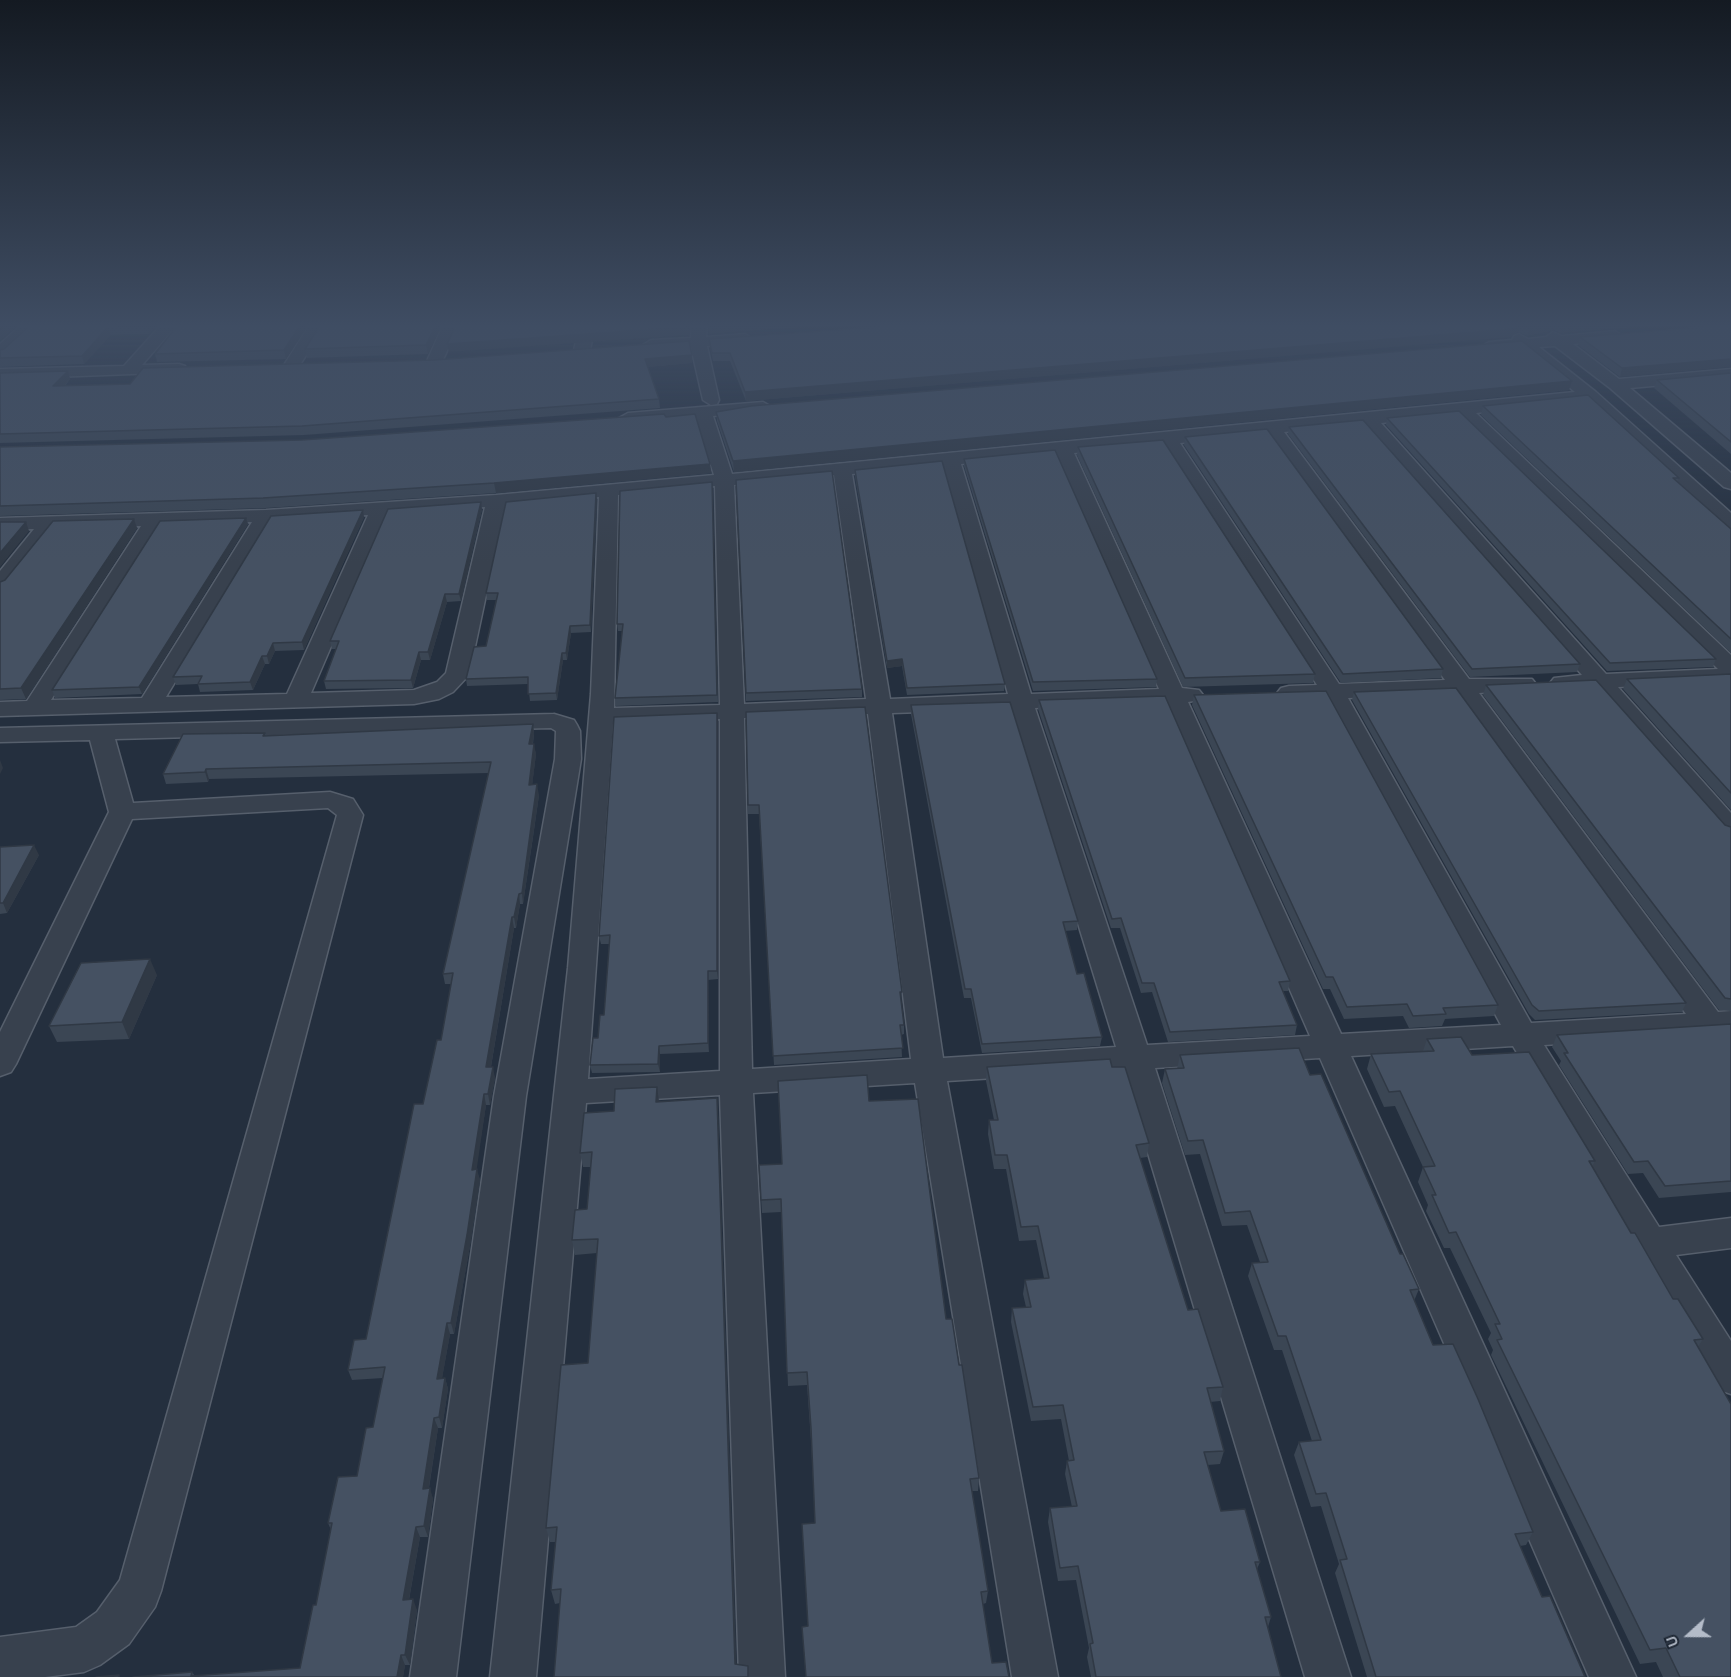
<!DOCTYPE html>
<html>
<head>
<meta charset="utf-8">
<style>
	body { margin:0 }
	#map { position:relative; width:1731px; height:1677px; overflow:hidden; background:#242f3e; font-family:Karla,sans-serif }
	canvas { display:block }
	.north { position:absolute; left:1659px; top:1605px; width:60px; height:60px; -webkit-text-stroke:4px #1d2633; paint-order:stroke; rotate:249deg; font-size:16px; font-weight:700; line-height:24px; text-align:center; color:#b4bcc9 }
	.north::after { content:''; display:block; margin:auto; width:21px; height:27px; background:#b4bcc9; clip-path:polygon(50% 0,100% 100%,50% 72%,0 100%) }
</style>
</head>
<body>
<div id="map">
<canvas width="1731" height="1677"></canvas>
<div class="north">U</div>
</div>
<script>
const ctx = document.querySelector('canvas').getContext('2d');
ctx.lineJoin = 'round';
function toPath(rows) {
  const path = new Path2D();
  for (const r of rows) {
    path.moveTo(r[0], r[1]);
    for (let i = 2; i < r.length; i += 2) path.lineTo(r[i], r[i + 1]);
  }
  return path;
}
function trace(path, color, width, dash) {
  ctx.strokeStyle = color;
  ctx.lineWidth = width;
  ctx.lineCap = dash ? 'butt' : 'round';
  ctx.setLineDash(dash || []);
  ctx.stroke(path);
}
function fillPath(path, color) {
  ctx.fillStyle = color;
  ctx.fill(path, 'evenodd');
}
const minor = toPath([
	[19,327,36,327,6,355,0,357,0,344,19,327],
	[159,327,175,327,142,365,179,364,185,366,187,369,185,372,0,379,0,369,124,366,159,327],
	[308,327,324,327,298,368,286,368,284,365,308,327],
	[442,327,458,327,441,364,429,364,427,361,442,327],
	[579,327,595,327,590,350,582,355,574,350,579,327],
	[691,327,707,327,706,337,745,334,753,339,745,344,707,346,719,400,717,404,711,405,703,400,691,347,651,350,643,345,651,340,691,338,691,327],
	[1615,331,1623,336,1620,339,1573,344,1619,379,1731,369,1731,379,1630,388,1731,473,1731,489,1724,487,1610,388,1555,346,1539,347,1596,392,1731,513,1731,529,1724,527,1586,401,1476,413,1731,655,1731,682,1618,687,1731,813,1731,837,1722,835,1594,689,1554,688,1550,683,1554,678,1582,675,1363,424,1284,432,1469,679,1532,679,1536,684,1532,689,1479,693,1718,1012,1731,1011,1731,1033,1544,1045,1659,1227,1731,1218,1731,1248,1676,1255,1731,1341,1731,1394,1717,1389,1513,1046,1351,1056,1636,1677,1589,1677,1320,1058,1155,1068,1351,1677,1305,1677,1123,1070,947,1081,1058,1677,1012,1677,915,1083,753,1093,785,1677,739,1677,720,1095,586,1103,536,1677,490,1677,568,968,591,694,599,497,505,506,469,675,453,692,439,699,414,704,0,716,0,702,27,701,141,526,55,528,7,589,0,591,0,571,34,529,0,530,0,518,266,510,496,495,714,475,696,418,628,423,619,418,628,413,763,402,772,407,769,411,713,416,732,474,1575,392,1522,349,1489,352,1481,347,1489,342,1512,340,1514,336,1519,334,1528,339,1546,337,1553,332,1562,336,1615,331],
	[1458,415,1718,669,1606,674,1381,423,1458,415],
	[1267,434,1445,680,1339,684,1180,443,1267,434],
	[1163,445,1317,685,1289,686,1281,688,1277,693,1281,698,1289,700,1325,699,1501,1025,1341,1034,1188,702,1199,700,1203,695,1199,690,1182,688,1074,453,1163,445],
	[1056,455,1159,689,1031,694,961,464,1056,455],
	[943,465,1008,694,890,699,852,474,943,465],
	[834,475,866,699,744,704,734,485,834,475],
	[715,486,720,705,614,708,618,495,715,486],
	[485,507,446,673,437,682,414,690,311,693,388,514,485,507],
	[368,515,287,694,166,697,272,521,368,515],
	[252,522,142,698,51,700,161,525,252,522],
	[1455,694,1686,1014,1531,1023,1348,698,1455,694],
	[1165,703,1310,1036,1147,1045,1035,708,1165,703],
	[1012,709,1116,1047,943,1058,892,713,1012,709],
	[868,714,911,1059,752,1069,744,718,868,714],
	[720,719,720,1071,588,1079,613,723,720,719],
	[554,714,574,720,577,725,580,731,581,759,526,1096,456,1677,410,1677,494,1096,555,759,556,731,551,728,115,739,133,803,330,792,353,799,363,815,161,1591,155,1607,129,1644,100,1665,84,1672,45,1677,0,1677,0,1637,76,1627,97,1612,120,1580,337,815,328,808,132,819,16,1064,11,1072,0,1076,0,1032,109,812,90,740,0,742,0,728,554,714]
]);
const wall = toPath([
	[28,327,157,327,149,334,111,335,84,364,0,367,0,350,4,349],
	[170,327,307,327,286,359,157,362,155,354,172,333],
	[319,327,441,327,428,354,307,358,305,349],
	[880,327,1630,327,1560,333,1554,330,1527,336,1518,332,1510,337,746,401,730,361,713,361,710,347,709,339],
	[1704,327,1620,377,1578,345,1580,337],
	[692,355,692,363,647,367,659,399,660,408,304,435,0,443,0,373,70,379,65,386,130,384],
	[1731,373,1731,454,1654,388,1657,380],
	[1569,390,734,472,717,421,716,412],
	[1483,406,1679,478,1677,482,1731,529,1731,653,1481,415],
	[666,417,710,464,711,473,496,493,266,508,0,516,0,447,302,440],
	[1387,418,1716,659,1713,667,1607,671,1386,425],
	[1289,427,1580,664,1577,672,1470,677,1288,434],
	[1185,437,1443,669,1441,678,1341,683,1184,445],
	[1078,447,1315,674,1313,683,1183,687,1077,455],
	[964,459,1157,679,1156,687,1033,691,964,466],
	[855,470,1005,684,1004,691,907,695,902,666,887,668,855,476],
	[736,480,862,689,862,697,746,701],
	[712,482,718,702,616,706,615,698,622,631,618,631,617,624],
	[597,499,591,632,571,633,567,660,563,660,557,700,530,701,528,684,467,686,466,679,486,646,496,600,487,600,486,593],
	[482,509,461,601,447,602,430,660,421,660,413,688,326,689,324,681,336,649,332,649,330,641],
	[364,517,304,650,275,651,269,664,265,664,253,690,200,692,198,684,176,685,173,677],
	[246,518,248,524,142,694,55,698,52,690],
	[134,519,137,528,26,699,0,700,0,582],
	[1731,674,1731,810,1623,689,1627,679],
	[1486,685,1725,825,1731,827,1731,1011,1719,1010,1483,695],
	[1354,692,1686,1003,1682,1012,1535,1020,1529,1014,1352,700],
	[1194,695,1498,1005,1494,1016,1445,1019,1442,1026,1409,1028,1403,1016,1344,1019,1330,989,1323,989,1192,705],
	[1039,700,1290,981,1288,991,1283,991,1297,1025,1295,1035,1168,1042,1152,992,1141,993,1120,928,1111,928,1038,709],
	[911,705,1078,921,1077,930,1065,931,1077,974,1102,1037,1100,1046,982,1053,971,998,964,998,911,714],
	[746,712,902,992,901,1001,904,1025,904,1034,901,1035,902,1057,774,1065,759,814,748,814],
	[717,713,718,979,708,980,709,1052,660,1054,660,1072,592,1073,590,1065,604,1015,609,944,601,944,599,936],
	[533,724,534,734,533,744,536,754,532,785,539,795,533,837,523,904,520,904,516,928,514,928,491,1067,495,1078,490,1105,486,1105,476,1169,480,1180,470,1246,454,1334,450,1334,442,1378,445,1378,448,1389,442,1428,438,1428,429,1488,433,1499,428,1537,420,1537,409,1600,417,1610,410,1665,405,1665,403,1677,133,1677,192,1672,195,1676,300,1668,316,1605,331,1530,328,1523,357,1476,373,1427,383,1378,352,1380,348,1370,366,1339,423,1104,441,1040,451,984,445,984,443,974,489,773,209,779,208,782,166,784,163,774,265,733,266,736],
	[0,847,39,855,7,913,0,914],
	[157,975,129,1039,57,1042,49,1026],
	[1731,1024,1731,1192,1659,1198,1643,1173,1628,1174,1559,1065,1561,1061,1552,1047,1557,1035],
	[1427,1039,1472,1055,1595,1161,1592,1167,1631,1233,1673,1299,1703,1339,1698,1347,1731,1677,1663,1677,1656,1662,1640,1664,1491,1355,1493,1350,1488,1339,1491,1333,1450,1248,1444,1248,1426,1211,1428,1205,1418,1182,1423,1167,1395,1106,1384,1107,1367,1069,1371,1054,1423,1051],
	[1180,1055,1310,1075,1400,1254,1419,1289,1414,1301,1433,1345,1533,1532,1526,1545,1520,1546,1542,1597,1585,1677,1367,1677,1335,1573,1339,1564,1321,1506,1311,1507,1294,1455,1299,1442,1312,1441,1282,1350,1274,1350,1248,1276,1252,1263,1260,1262,1247,1225,1222,1226,1200,1154,1185,1155,1162,1083,1165,1069,1177,1069],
	[987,1067,1112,1067,1149,1143,1147,1157,1140,1158,1188,1310,1223,1387,1220,1401,1210,1402,1224,1451,1220,1464,1208,1465,1221,1511,1260,1562,1257,1569,1271,1617,1268,1627,1281,1677,1091,1677,1087,1657,1089,1648,1076,1580,1058,1581,1048,1522,1050,1508,1072,1507,1065,1474,1067,1461,1069,1461,1061,1419,1031,1421,1011,1322,1012,1308,1026,1307,1023,1294,1025,1280,1044,1278,1036,1240,1019,1241,1006,1169,994,1169,988,1134,989,1120,994,1120,986,1081],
	[717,1098,718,1113,736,1664,748,1666,749,1677,554,1677,560,1603,555,1604,551,1590,556,1542,550,1542,546,1528,588,1363,597,1253,575,1255,572,1240,587,1209,591,1167,583,1167,580,1153,614,1111,659,1102],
	[869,1101,946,1319,959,1365,979,1478,978,1491,972,1491,988,1591,986,1603,983,1604,992,1663,1009,1677,808,1626,815,1523,811,1441,807,1385,788,1386,781,1212,762,1213,759,1165,782,1164]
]);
const shadedWall = toPath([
	[4,327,16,327,0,341,0,330],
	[108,327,111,335,84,364,82,356],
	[147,327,157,327,149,334],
	[299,327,307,327,286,359,284,350],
	[435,327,441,327,428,354,426,345],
	[685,327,691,327,689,335,449,352,447,344],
	[708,327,799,327,709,334],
	[1519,327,1518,332,1510,337,746,401,745,392],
	[1532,327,1555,327,1554,330,1527,336,1530,328],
	[1562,327,1630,327,1560,333],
	[692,355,692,363,645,367,645,359],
	[1731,359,1731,367,1620,377,1622,368],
	[68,371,70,379,56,395,53,386],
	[1572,381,1569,390,734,472,733,461],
	[710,464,711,473,496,493,494,483],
	[596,493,597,499,591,632,590,625],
	[481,502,482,509,461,601,459,594],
	[363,510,364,517,304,650,302,642],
	[246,518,248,524,142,694,139,687],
	[134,519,137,528,26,699,21,688],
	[26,522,29,531,0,567,0,553],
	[445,594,447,602,430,660,428,652],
	[570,626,571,633,567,660,566,653],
	[273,643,275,651,269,664,267,656],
	[419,652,421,660,413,688,411,680],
	[562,653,563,660,557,700,556,693],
	[262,656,265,664,253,690,250,682],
	[902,659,902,666,887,668,887,661],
	[717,713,718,721,718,979,717,971],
	[533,724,534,734,531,754,529,744],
	[534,744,536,754,531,795,529,785],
	[0,760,3,768,0,774],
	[206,769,209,779,208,782,205,772],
	[537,784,539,795,523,904,522,893],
	[34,845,39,855,7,913,3,903],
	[519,894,520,904,516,928,514,917],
	[512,917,514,928,489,1078,486,1067],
	[150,959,157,975,129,1039,122,1022],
	[708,971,708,980,709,1052,708,1043],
	[659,1046,660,1054,660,1072,658,1064],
	[493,1067,495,1078,490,1105,488,1094],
	[657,1087,659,1101,658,1116,656,1102],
	[484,1094,486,1105,475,1181,472,1170],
	[717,1098,718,1113,737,1677,735,1664],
	[477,1169,480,1180,470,1246,454,1334,451,1323],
	[447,1323,450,1334,440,1390,437,1379],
	[445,1378,448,1389,442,1428,439,1417],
	[434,1418,438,1428,427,1499,423,1489],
	[430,1488,433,1499,428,1537,424,1526],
	[416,1527,420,1537,407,1610,403,1600],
	[413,1599,417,1610,410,1665,405,1655],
	[401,1655,405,1665,403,1677,397,1677]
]);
const building = toPath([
	[28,327,116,327,108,327,82,356,0,358,0,350,4,349,28,327],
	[176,327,299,327,284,350,155,354,176,327],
	[319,327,435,327,426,345,305,349,319,327],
	[455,327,685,327,447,344,455,327],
	[880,327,1515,327,1512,329,745,392,730,353,712,353,709,339,880,327],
	[1704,327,1731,327,1731,359,1622,368,1580,337,1704,327],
	[689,341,692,355,645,359,659,399,302,426,0,434,0,373,68,371,53,386,130,384,143,368,434,360,689,341],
	[1522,341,1572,381,733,461,716,412,751,406,1522,341],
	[1731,373,1731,442,1657,380,1731,373],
	[1588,395,1679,478,1673,478,1731,529,1731,639,1483,406,1588,395],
	[1459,411,1716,659,1610,663,1387,418,1459,411],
	[664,414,666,417,695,414,710,464,494,483,263,498,0,506,0,447,302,440,664,414],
	[1363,420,1580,664,1472,669,1289,427,1363,420],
	[1267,429,1443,669,1343,674,1185,437,1267,429],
	[1163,440,1315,674,1185,678,1078,447,1163,440],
	[1055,450,1157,679,1033,682,964,459,1055,450],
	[942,461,1005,684,907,688,902,659,887,661,855,470,942,461],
	[832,471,862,689,746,693,736,480,832,471],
	[712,482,717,695,615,698,623,624,617,624,620,491,712,482],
	[596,493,590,625,570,626,566,653,562,653,556,693,528,694,528,677,466,679,474,647,486,646,498,593,486,593,506,502,596,493],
	[481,502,459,594,445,594,428,652,419,652,411,680,324,681,339,641,330,641,388,509,481,502],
	[363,510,302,642,273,643,267,656,262,656,250,682,198,684,202,676,173,677,271,516,363,510],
	[246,518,139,687,52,690,160,521,246,518],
	[134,519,21,688,0,689,0,582,5,580,53,521,134,519],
	[0,522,26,522,0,553,0,522],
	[1731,674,1731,793,1627,679,1731,674],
	[1596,680,1725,825,1731,827,1731,999,1725,998,1486,685,1596,680],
	[1456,688,1686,1003,1539,1011,1532,1005,1354,692,1456,688],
	[1326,691,1498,1005,1443,1008,1446,1014,1413,1016,1407,1004,1347,1007,1333,977,1326,977,1194,695,1326,691],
	[1165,696,1290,981,1279,982,1297,1025,1170,1032,1154,983,1142,983,1121,918,1112,919,1039,700,1165,696],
	[1010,702,1078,921,1063,922,1077,974,1084,973,1102,1037,982,1044,971,989,965,989,911,705,1010,702],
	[865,707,902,992,900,992,904,1025,900,1025,903,1048,773,1056,759,805,748,805,746,712,865,707],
	[717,713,717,971,708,971,708,1043,659,1046,658,1064,590,1065,593,1038,598,1038,600,1015,604,1015,610,935,599,936,614,717,717,713],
	[533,724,529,744,534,744,529,785,537,784,531,827,522,893,519,894,514,917,512,917,486,1067,493,1067,488,1094,484,1094,472,1170,477,1169,467,1235,451,1323,447,1323,437,1379,445,1378,439,1417,434,1418,423,1489,430,1488,424,1526,416,1527,403,1600,413,1599,405,1655,401,1655,397,1677,133,1677,192,1672,191,1676,300,1668,313,1605,316,1605,332,1523,328,1523,338,1477,357,1476,366,1428,373,1427,385,1367,348,1370,354,1340,366,1339,414,1104,423,1104,437,1040,441,1040,453,973,443,974,491,762,206,769,205,772,163,774,183,734,265,733,263,736,533,724],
	[34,845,3,903,0,903,0,847,34,845],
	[150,959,122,1022,49,1026,81,963,150,959],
	[1731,1024,1731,1181,1665,1186,1648,1161,1634,1162,1564,1053,1568,1053,1557,1035,1731,1024],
	[1461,1037,1472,1055,1529,1052,1595,1161,1589,1161,1631,1233,1635,1233,1673,1299,1678,1299,1703,1339,1694,1340,1731,1404,1731,1677,1680,1677,1666,1648,1650,1650,1497,1340,1502,1339,1495,1324,1500,1324,1456,1232,1449,1233,1432,1195,1436,1195,1423,1167,1435,1166,1400,1091,1389,1092,1371,1054,1434,1051,1427,1039,1461,1037],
	[1299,1048,1310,1075,1321,1074,1400,1254,1403,1254,1419,1289,1410,1290,1433,1345,1453,1344,1478,1399,1533,1532,1515,1534,1542,1597,1550,1596,1585,1677,1376,1677,1340,1560,1347,1559,1326,1493,1316,1494,1299,1442,1321,1440,1286,1336,1278,1336,1252,1263,1268,1262,1250,1211,1225,1213,1203,1140,1188,1141,1165,1069,1184,1068,1180,1055,1299,1048],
	[1110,1059,1112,1067,1125,1067,1149,1143,1136,1145,1188,1310,1198,1309,1223,1387,1207,1388,1224,1451,1204,1452,1221,1511,1245,1509,1260,1562,1255,1562,1271,1617,1265,1617,1281,1677,1096,1677,1090,1644,1093,1643,1078,1566,1060,1568,1050,1508,1077,1506,1067,1461,1074,1460,1063,1405,1033,1407,1012,1308,1031,1307,1025,1280,1049,1278,1038,1226,1021,1227,1007,1155,995,1155,989,1120,998,1120,987,1067,1110,1059],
	[867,1075,869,1101,918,1099,946,1319,952,1319,959,1365,962,1365,979,1478,970,1479,988,1591,981,1592,992,1663,1006,1662,1009,1677,806,1677,802,1627,808,1626,802,1524,815,1523,811,1428,807,1372,787,1373,781,1199,761,1200,759,1165,782,1164,778,1081,867,1075],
	[657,1087,656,1102,717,1098,735,1664,748,1666,748,1677,554,1677,561,1589,551,1590,557,1527,546,1528,561,1365,588,1363,598,1239,572,1240,575,1210,587,1209,592,1152,580,1153,584,1113,614,1111,615,1089,657,1087],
	[119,1675,119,1677,96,1677,119,1675]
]);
trace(minor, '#565f6c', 3);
fillPath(minor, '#38414e');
fillPath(wall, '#3b4654');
fillPath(shadedWall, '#303945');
fillPath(building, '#455162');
trace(building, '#303945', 1.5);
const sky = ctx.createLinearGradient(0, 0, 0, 562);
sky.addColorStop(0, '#141a22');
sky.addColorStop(0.58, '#3f4d63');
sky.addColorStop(1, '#3f4d6300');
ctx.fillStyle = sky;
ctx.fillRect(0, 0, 1731, 562);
</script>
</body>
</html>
